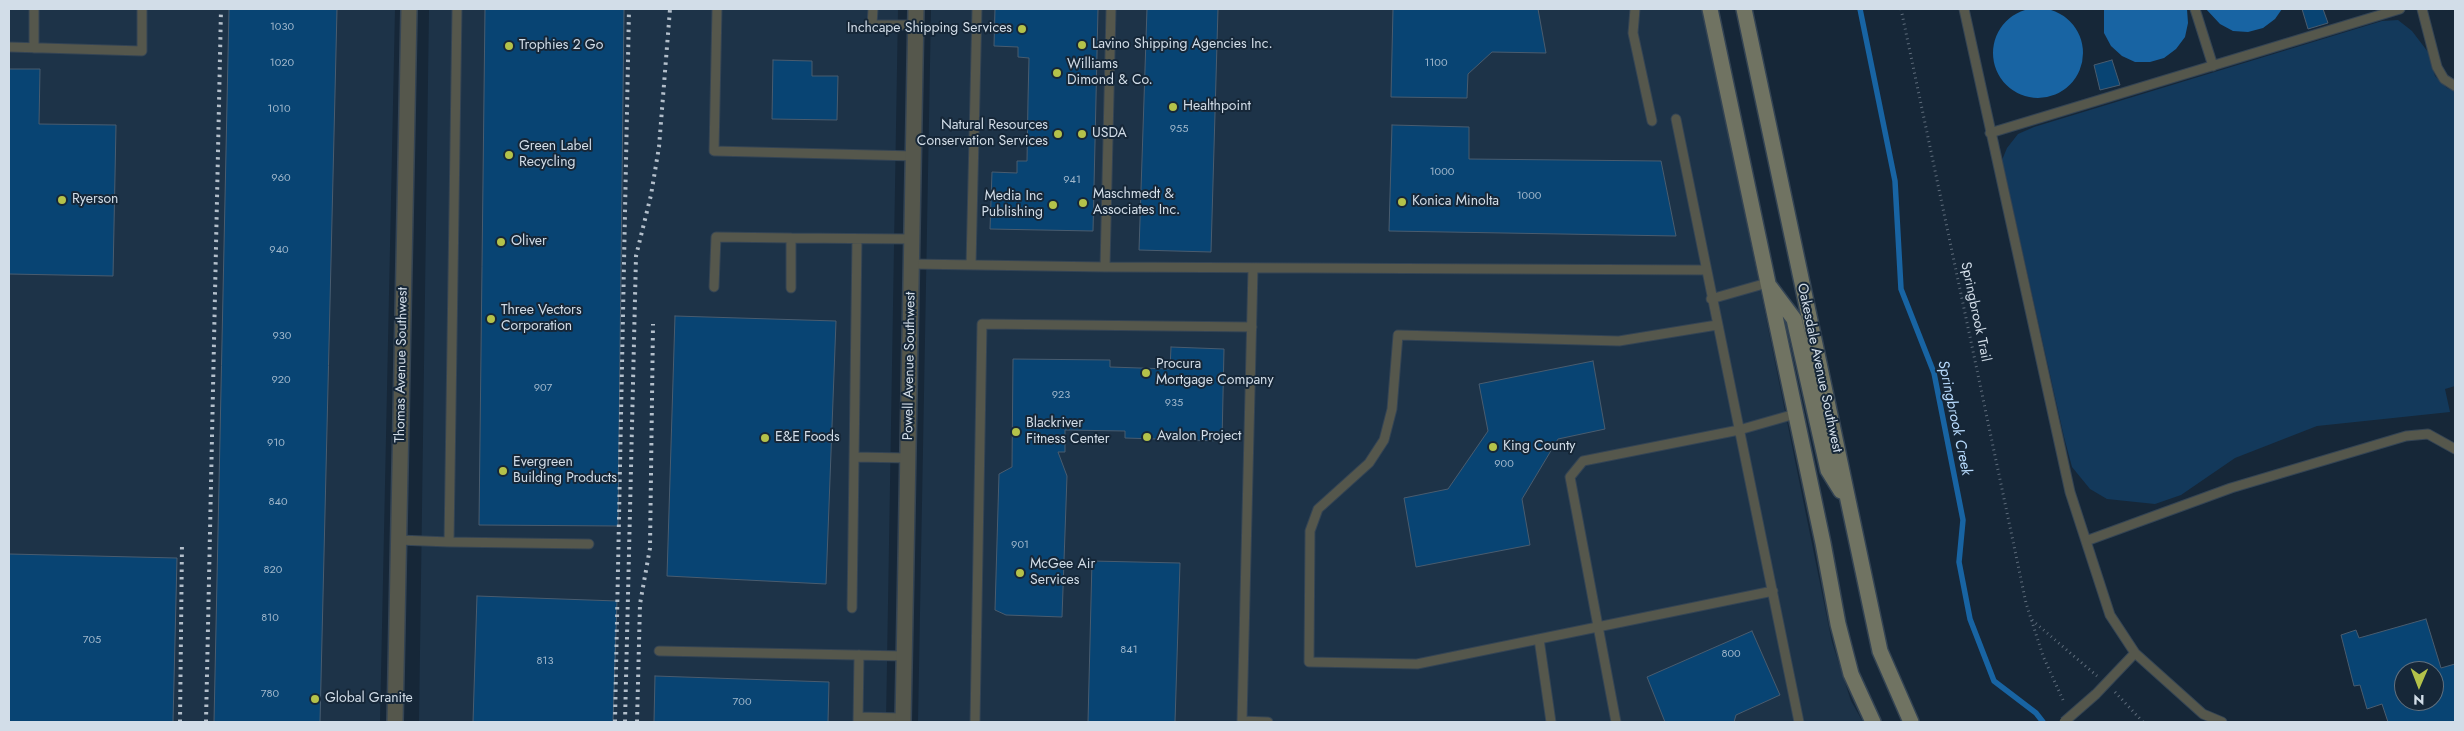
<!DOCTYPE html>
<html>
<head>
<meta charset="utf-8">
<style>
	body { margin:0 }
	#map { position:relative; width:2464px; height:731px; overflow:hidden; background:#162738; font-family:Jost,sans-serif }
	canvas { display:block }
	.frame { position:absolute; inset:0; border:10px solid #d2dde8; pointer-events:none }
	.north { position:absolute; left:2394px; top:661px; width:50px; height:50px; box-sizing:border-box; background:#162738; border:1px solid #61707e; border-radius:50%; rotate:181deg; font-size:14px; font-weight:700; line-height:20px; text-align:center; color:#d2dde8 }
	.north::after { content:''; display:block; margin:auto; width:18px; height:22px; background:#b4c24a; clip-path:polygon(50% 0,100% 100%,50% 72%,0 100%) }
</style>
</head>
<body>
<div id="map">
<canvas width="2464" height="731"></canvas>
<div class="frame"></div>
<div class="north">N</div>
</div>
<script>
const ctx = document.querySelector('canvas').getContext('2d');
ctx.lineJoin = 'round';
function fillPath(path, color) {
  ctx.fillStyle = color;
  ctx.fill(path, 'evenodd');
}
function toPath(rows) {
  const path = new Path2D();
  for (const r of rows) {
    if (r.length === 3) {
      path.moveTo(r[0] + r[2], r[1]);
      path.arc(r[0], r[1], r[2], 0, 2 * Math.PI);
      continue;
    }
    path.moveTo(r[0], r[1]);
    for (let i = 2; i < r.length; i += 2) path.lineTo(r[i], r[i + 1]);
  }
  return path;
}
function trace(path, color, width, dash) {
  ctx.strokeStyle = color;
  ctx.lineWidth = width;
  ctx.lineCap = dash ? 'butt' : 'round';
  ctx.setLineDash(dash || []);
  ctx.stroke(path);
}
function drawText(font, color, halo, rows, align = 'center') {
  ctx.font = font + ' Jost,sans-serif';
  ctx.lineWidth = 4;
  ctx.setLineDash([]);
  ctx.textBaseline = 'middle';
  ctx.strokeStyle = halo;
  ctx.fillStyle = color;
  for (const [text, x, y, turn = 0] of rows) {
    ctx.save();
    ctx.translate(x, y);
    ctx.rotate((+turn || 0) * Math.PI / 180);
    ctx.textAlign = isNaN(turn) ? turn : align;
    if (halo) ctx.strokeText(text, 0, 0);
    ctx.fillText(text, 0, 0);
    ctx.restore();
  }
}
const built = toPath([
	[9,9,395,9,380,722,9,722],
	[429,9,898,9,886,722,419,722],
	[931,9,1703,9,1832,642,1851,701,1863,722,918,722]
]);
const green = toPath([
	[2398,20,2412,31,2428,52,2435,76,2447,88,2455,91,2455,386,2445,389,2450,412,2317,426,2235,458,2181,495,2155,504,2107,499,2090,489,2072,467,2064,437,2002,160,2007,148,2018,134,2034,127,2382,21]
]);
const water = toPath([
	[2038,53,45],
	[2104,9,2187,9,2188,23,2185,37,2176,49,2164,58,2150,62,2135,62,2122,56,2111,46,2104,33],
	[2206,9,2282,9,2275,19,2263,28,2248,32,2233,31,2220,24]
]);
const stream = toPath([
	[1860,9,1895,181,1901,289,1934,373,1963,520,1959,562,1970,619,1994,681,2036,713,2043,722]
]);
const building = toPath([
	[229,9,337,9,320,722,214,722,229,9],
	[485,9,624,9,618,526,479,525,485,9],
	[995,9,1098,9,1093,231,990,229,992,172,1017,173,1017,161,1027,161,1028,100,1029,58,1018,57,1018,47,994,46,995,9],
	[1147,9,1218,9,1211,252,1139,250,1147,9],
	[1393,9,1538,9,1546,53,1492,52,1468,74,1467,98,1391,97,1393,9],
	[2302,9,2323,9,2328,23,2308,29,2302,9],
	[773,60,812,61,812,76,838,76,837,120,772,119,773,60],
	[2112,60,2120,85,2100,90,2094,65,2112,60],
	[9,69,40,69,39,124,116,125,113,276,9,274,9,69],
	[1392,125,1469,127,1469,159,1661,161,1676,236,1389,231,1392,125],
	[675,316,836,321,826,584,667,576,675,316],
	[1171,347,1224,349,1222,441,1125,438,1125,431,1065,430,1065,452,1058,452,1067,476,1062,617,1006,615,995,610,999,474,1012,467,1013,359,1110,360,1110,367,1170,369,1171,347],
	[1593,361,1605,429,1558,439,1522,499,1530,545,1416,567,1404,498,1448,489,1488,431,1479,384,1593,361],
	[9,554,177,558,173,722,9,722,9,554],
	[1092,561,1180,563,1175,722,1088,722,1092,561],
	[477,596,617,601,613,722,473,722,477,596],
	[2426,619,2441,668,2455,664,2455,722,2388,722,2382,704,2367,709,2360,685,2354,686,2341,635,2356,630,2359,638,2426,619],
	[2404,671,2434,671,2434,701,2404,701,2404,671],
	[1752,631,1780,695,1736,715,1734,722,1665,722,1647,677,1752,631],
	[655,676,829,682,828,722,654,722,655,676]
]);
const path = toPath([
	[1901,9,2026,603,2043,656,2063,700],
	[2032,620,2097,676],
	[2115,692,2143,722]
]);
const lane = toPath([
	[457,9,449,542,589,544],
	[717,9,714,151,914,156],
	[873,9,872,25,916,25],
	[1111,9,1105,267,1705,270],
	[1635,9,1633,33,1652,121],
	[1964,9,2070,492,2110,615,2135,653,2203,714,2222,722],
	[2195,9,2213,66],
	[2422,9,2437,67,2444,79,2455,86],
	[9,47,142,51,142,9],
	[34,48,34,9],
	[1676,119,1799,722],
	[1990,133,2400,9],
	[912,264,1105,267],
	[971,265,977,9],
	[1253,268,1242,721,1268,722],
	[714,287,716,237,791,238],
	[791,288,791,238,912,239],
	[1711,299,1767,283],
	[1717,325,1619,341,1398,335,1392,409,1384,440,1369,463,1318,509,1310,531,1309,662,1417,664,1773,591],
	[854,457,908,458],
	[399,540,449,542],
	[2086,541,2231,488,2406,436,2428,434,2455,449],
	[852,608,857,239],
	[1539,639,1551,722],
	[659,651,904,656],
	[2096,694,2135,653],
	[858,717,903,718],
	[858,722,859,655],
	[975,722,982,324,1252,327],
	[1616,722,1570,477,1583,461,1739,430,1795,414]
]);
const street = toPath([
	[395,722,409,9],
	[903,722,916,9]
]);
const secondary = toPath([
	[1710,9,1823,543,1838,624,1851,674,1873,722],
	[1744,9,1880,651,1911,722],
	[1770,287,1794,319,1828,470,1841,491]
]);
const rail = toPath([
	[180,722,182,543],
	[206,722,221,9],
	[615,722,629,9],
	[625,722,636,256,651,195,659,147,670,9],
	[637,722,640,604,650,548,653,324]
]);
const laneBridge = toPath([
	[2064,722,2096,694]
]);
const markers = [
	[1022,29,5,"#b4c24a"],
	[1082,45,5,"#b4c24a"],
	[509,46,5,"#b4c24a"],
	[1057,73,5,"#b4c24a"],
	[1173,107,5,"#b4c24a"],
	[1058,134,5,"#b4c24a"],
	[1082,134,5,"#b4c24a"],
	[509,155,5,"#b4c24a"],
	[62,200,5,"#b4c24a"],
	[1402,202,5,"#b4c24a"],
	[1083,203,5,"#b4c24a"],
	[1053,205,5,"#b4c24a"],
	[501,242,5,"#b4c24a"],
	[491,319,5,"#b4c24a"],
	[1146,373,5,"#b4c24a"],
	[1016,432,5,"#b4c24a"],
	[1147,437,5,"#b4c24a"],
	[765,438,5,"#b4c24a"],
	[1493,447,5,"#b4c24a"],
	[503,471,5,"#b4c24a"],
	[1020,573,5,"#b4c24a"],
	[315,699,5,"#b4c24a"]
];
const numberNames = [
	["1030",282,27],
	["1020",282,63],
	["1100",1436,63],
	["1010",279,109],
	["955",1179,129],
	["1000",1442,172],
	["960",281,178],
	["941",1072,180],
	["1000",1529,196],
	["940",279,250],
	["930",282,336],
	["920",281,380],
	["907",543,388],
	["923",1061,395],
	["935",1174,403],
	["910",276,443],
	["900",1504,464],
	["840",278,502],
	["901",1020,545],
	["820",273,570],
	["810",270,618],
	["705",92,640],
	["841",1129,650],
	["800",1731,654],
	["813",545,661],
	["780",270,694],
	["700",742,702]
];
const poiNames = [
	["Inchcape Shipping Services",1012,29,"right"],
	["Lavino Shipping Agencies Inc.",1092,45],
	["Trophies 2 Go",519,46],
	["Williams",1067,65],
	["Dimond & Co.",1067,81],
	["Healthpoint",1183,107],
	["Natural Resources",1048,126,"right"],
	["Conservation Services",1048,142,"right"],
	["USDA",1092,134],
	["Green Label",519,147],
	["Recycling",519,163],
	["Maschmedt &",1093,195],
	["Associates Inc.",1093,211],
	["Media Inc",1043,197,"right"],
	["Publishing",1043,213,"right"],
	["Ryerson",72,200],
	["Konica Minolta",1412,202],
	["Oliver",511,242],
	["Three Vectors",501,311],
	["Corporation",501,327],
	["Procura",1156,365],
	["Mortgage Company",1156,381],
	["Blackriver",1026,424],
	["Fitness Center",1026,440],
	["Avalon Project",1157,437],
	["E&E Foods",775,438],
	["King County",1503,447],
	["Evergreen",513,463],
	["Building Products",513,479],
	["McGee Air",1030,565],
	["Services",1030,581],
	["Global Granite",325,699]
];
const streetNames = [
	["Springbrook Trail",1975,312,78],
	["Thomas Avenue Southwest",402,365,-89],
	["Powell Avenue Southwest",910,366,-89],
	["Oakesdale Avenue Southwest",1819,368,78]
];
const waterNames = [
	["Springbrook Creek",1954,418,78]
];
fillPath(built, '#1d3348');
fillPath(green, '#13395b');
fillPath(water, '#1864a3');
trace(stream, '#1864a3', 5.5);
fillPath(building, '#084473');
trace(building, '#495c6f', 1);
trace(lane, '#344454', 11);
trace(street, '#344454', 18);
trace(secondary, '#344454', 18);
trace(path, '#5e6c7b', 3, [1, 4]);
trace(lane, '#55574c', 9);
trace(street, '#55574c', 15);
trace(secondary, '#707362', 15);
trace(rail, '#b3bfcb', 4, [2.5, 5]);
trace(laneBridge, '#344454', 11, []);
trace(laneBridge, '#55574c', 9);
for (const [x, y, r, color] of markers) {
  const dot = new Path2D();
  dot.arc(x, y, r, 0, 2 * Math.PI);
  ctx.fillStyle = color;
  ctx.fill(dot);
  trace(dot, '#162738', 2);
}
drawText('11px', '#a0b7cb', null, numberNames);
drawText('14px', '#d2dde8', '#162738', poiNames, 'left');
drawText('14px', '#d2dde8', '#162738', streetNames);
drawText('italic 15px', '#b7dafd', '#162738', waterNames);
</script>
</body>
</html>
